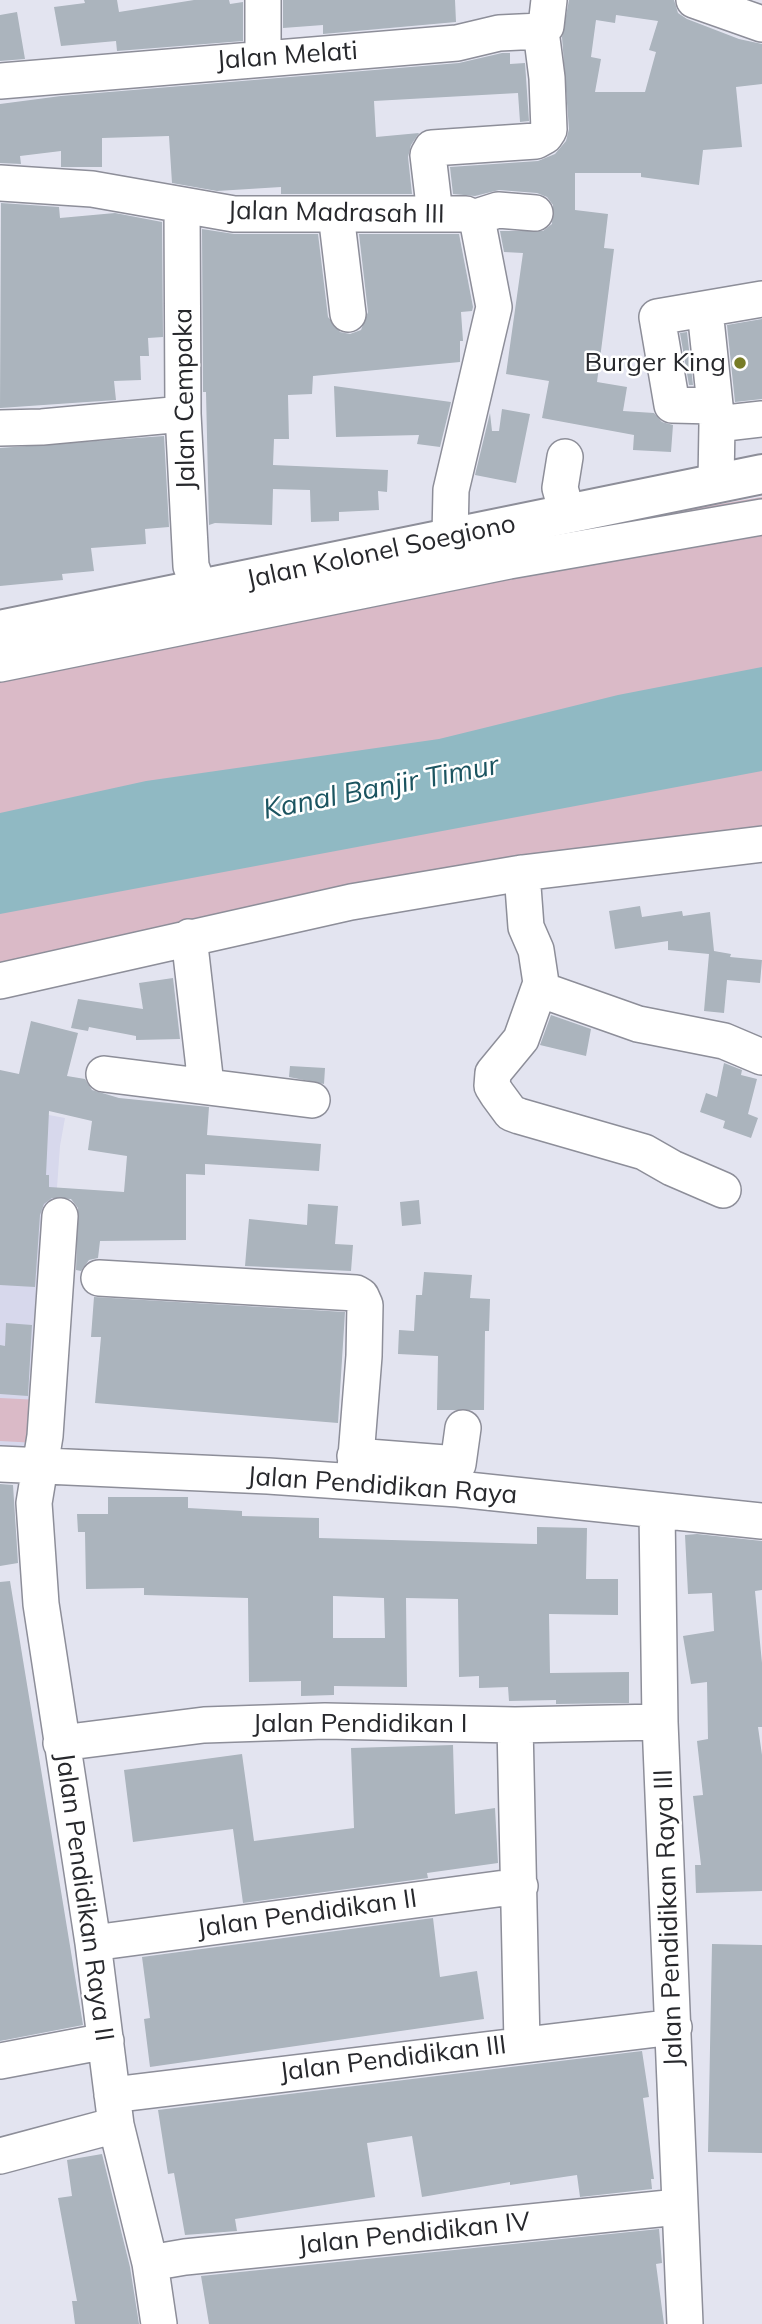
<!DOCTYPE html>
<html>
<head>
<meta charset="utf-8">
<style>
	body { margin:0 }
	canvas { display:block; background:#e3e4f0 }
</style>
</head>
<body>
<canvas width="762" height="2324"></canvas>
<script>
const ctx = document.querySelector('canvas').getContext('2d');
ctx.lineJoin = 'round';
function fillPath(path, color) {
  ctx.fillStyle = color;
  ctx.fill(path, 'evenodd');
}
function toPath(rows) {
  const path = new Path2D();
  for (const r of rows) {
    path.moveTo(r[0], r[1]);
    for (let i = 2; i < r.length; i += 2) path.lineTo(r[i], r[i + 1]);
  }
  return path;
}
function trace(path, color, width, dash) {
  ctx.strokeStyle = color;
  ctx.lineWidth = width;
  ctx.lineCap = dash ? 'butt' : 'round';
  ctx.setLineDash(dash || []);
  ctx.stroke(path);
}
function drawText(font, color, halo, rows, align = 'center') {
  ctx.font = font + ' Mulish,sans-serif';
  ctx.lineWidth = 5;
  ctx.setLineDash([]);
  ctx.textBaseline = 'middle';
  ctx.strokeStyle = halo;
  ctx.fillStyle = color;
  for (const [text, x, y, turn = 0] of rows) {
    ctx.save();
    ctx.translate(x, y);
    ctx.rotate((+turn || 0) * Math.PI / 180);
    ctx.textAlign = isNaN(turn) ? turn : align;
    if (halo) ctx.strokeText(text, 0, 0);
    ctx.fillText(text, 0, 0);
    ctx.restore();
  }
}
const built = toPath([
	[0,1106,65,1118,60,1146,38,1449,0,1447]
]);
const green = toPath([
	[762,497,762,846,522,873,0,987,0,650,655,515],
	[0,1398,40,1400,37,1443,0,1441]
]);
const water = toPath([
	[762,667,762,771,0,914,0,813,146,781,439,739,618,695]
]);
const building = toPath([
	[84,0,117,0,119,12,194,0,229,0,230,4,243,2,243,41,117,51,116,41,61,46,54,7,85,3],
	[283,0,455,0,456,22,323,34,323,25,283,28],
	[569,0,674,0,678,13,687,19,739,39,762,44,762,84,736,87,742,147,703,150,699,185,641,177,641,173,575,173,575,210,608,214,604,248,614,249,597,382,627,387,623,411,654,413,662,422,673,425,671,452,633,450,634,435,542,418,549,381,506,374,523,253,504,252,500,231,543,231,552,224,553,205,547,197,537,193,499,190,475,196,453,194,450,167,538,161,555,154,566,141,569,129,562,37],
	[616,15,658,21,649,50,656,52,645,92,595,92,601,59,591,57,596,20,615,23],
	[17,12,25,59,0,61,0,15],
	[502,53,510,53,510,64,525,63,529,121,520,122,518,93,374,101,376,137,419,133,411,145,408,157,412,194,281,194,281,187,217,191,172,183,169,136,102,138,102,167,61,167,61,151,20,156,21,164,0,163,0,104,61,96,459,63],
	[1,203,59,207,60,218,115,213,162,222,163,337,148,338,149,356,140,356,141,380,114,381,116,400,0,408],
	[202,229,234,234,318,234,328,317,340,332,350,334,361,330,368,312,359,234,459,234,473,307,472,311,461,312,463,341,460,341,460,362,313,376,312,394,288,395,289,439,274,439,273,465,388,470,387,492,378,491,379,510,339,512,339,521,311,522,310,490,273,489,272,525,215,523,209,525,206,392,203,392],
	[762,319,762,399,735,402,727,325],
	[687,332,693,385,689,385,680,333],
	[334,386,451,402,440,447,417,444,419,435,336,437],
	[502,409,530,414,516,483,475,475,490,413,492,431,499,431],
	[164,436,169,527,145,529,146,544,91,548,94,571,62,574,63,580,0,586,0,448],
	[640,906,642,917,682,911,683,916,710,912,714,951,731,954,730,957,762,960,760,983,727,980,724,1013,704,1011,709,954,668,950,668,941,615,949,609,911],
	[173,978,180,1039,136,1040,136,1036,89,1027,88,1031,71,1028,78,999,143,1009,139,983],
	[551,1015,591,1029,586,1056,540,1045],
	[31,1021,78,1033,67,1076,85,1079,92,1090,119,1098,209,1107,207,1135,321,1144,319,1171,205,1164,205,1175,186,1174,186,1240,100,1241,98,1258,89,1260,81,1271,76,1270,78,1208,71,1199,52,1198,44,1204,40,1215,35,1287,0,1285,0,1070,19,1074],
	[49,1111,92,1121,88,1150,127,1156,124,1192,49,1187,49,1175,46,1175],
	[724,1063,742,1070,741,1075,757,1079,748,1114,758,1118,751,1138,723,1128,725,1121,700,1112,706,1093,717,1097],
	[290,1066,325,1068,324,1084,289,1077],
	[419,1200,421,1224,402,1226,400,1202],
	[308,1204,338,1206,335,1244,353,1245,351,1271,245,1266,249,1219,307,1225],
	[424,1272,472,1275,470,1298,490,1299,489,1331,485,1331,484,1410,437,1410,438,1356,398,1354,399,1330,414,1331,416,1295,422,1295],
	[94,1297,345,1312,338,1423,95,1403,101,1337,91,1337],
	[6,1323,32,1325,28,1396,0,1394,0,1345,5,1346],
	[0,1484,13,1485,18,1563,0,1566],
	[108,1497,188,1497,188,1508,242,1511,242,1516,319,1518,319,1538,537,1544,537,1527,587,1528,586,1579,618,1579,618,1615,549,1614,550,1673,629,1672,629,1703,556,1704,556,1700,509,1701,508,1687,479,1688,479,1676,459,1677,458,1599,406,1598,407,1687,334,1686,334,1695,301,1696,301,1681,249,1682,248,1598,144,1595,144,1588,86,1589,85,1532,78,1532,77,1514,108,1514],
	[333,1596,384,1598,385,1638,333,1638],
	[697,1534,762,1541,762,1590,755,1591,762,1663,762,1727,758,1727,762,1755,762,1891,696,1893,695,1865,701,1865,693,1796,703,1795,697,1741,708,1739,707,1682,691,1684,683,1636,714,1631,712,1593,688,1594,685,1535],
	[10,1581,83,2025,0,2041,0,1582],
	[453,1745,455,1814,495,1808,498,1863,427,1873,428,1878,243,1903,233,1829,133,1842,124,1770,242,1754,254,1841,354,1828,351,1748],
	[433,1918,440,1977,477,1971,484,2019,150,2067,144,2019,150,2018,142,1957],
	[712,1944,762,1945,762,2153,708,2152],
	[642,2051,649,2097,643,2098,654,2179,651,2179,652,2189,580,2197,577,2175,510,2185,510,2182,422,2197,412,2136,367,2143,375,2197,235,2219,237,2231,185,2235,174,2173,168,2174,158,2110],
	[102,2154,130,2267,139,2324,75,2324,72,2301,77,2301,58,2198,72,2196,67,2160],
	[659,2229,662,2263,656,2264,664,2324,209,2324,201,2276]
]);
const minor = toPath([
	[263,0,263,57],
	[694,0,762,24],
	[0,81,457,43,499,33,541,31,546,26,549,0],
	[0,183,92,189,234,214,466,214,473,218,478,224,494,307,451,490,450,536],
	[182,206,183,414,191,566,200,591],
	[336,214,348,314],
	[435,214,428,155,432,148,536,141,545,136,549,130,547,78,541,31],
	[473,218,498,210,535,213],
	[705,310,717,424,716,482],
	[714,406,672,405,657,317,762,299],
	[717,424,762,419],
	[0,428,42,427,183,414],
	[565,457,560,488,567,513],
	[0,664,509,561,762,517],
	[522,873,526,927,536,950,541,983,521,1039,493,1073,492,1086,497,1094,511,1113,519,1116,644,1152,672,1168,723,1190],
	[189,937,206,1085],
	[0,981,351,902,522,873,762,844],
	[539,989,638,1024,724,1041,762,1057],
	[104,1074,312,1100],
	[60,1216,45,1436,34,1503,41,1604,93,1943,116,2125,150,2263,159,2324],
	[99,1278,356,1293,361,1296,365,1305,364,1356,354,1482],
	[355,1456,458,1464,463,1428],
	[0,1464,268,1476,458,1489,762,1521],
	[657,1512,660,1722,685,2324],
	[515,1725,522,2044],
	[61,1743,204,1725,325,1721,515,1725,660,1722],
	[93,1943,520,1886],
	[0,2061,106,2041],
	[112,2095,674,2027],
	[0,2156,116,2125],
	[150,2263,185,2257,678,2207]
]);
const major = toPath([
	[0,630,762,474]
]);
const markers = [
	[740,363,7,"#777c26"]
];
const streetNames = [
	["Jalan Melati",287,56,-4],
	["Jalan Madrasah III",336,213,1],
	["Jalan Cempaka",185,399,-91],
	["Jalan Kolonel Soegiono",381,552,-12],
	["Jalan Pendidikan Raya",382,1486,4],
	["Jalan Pendidikan I",360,1724],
	["Jalan Pendidikan Raya II",84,1897,82],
	["Jalan Pendidikan II",307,1914,-8],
	["Jalan Pendidikan Raya III",669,1918,-92],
	["Jalan Pendidikan III",393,2059,-7],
	["Jalan Pendidikan IV",414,2234,-6]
];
const poiNames = [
	["Burger King",726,363]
];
const waterNames = [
	["Kanal Banjir Timur",381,788,-11]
];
fillPath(built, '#d7d8ec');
fillPath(green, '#dabac7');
fillPath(water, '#90b9c3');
fillPath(building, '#abb4bd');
trace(minor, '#8d8e99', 38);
trace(major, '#8d8e99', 42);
trace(minor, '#fff', 35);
trace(major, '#fff', 38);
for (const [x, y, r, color] of markers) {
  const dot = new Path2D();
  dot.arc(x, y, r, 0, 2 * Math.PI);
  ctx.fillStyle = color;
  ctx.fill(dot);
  trace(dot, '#fff', 2.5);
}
drawText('26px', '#27282c', '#fff', streetNames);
drawText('26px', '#27282c', '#fff', poiNames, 'right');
drawText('italic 28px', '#1b5460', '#fff', waterNames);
</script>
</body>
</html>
